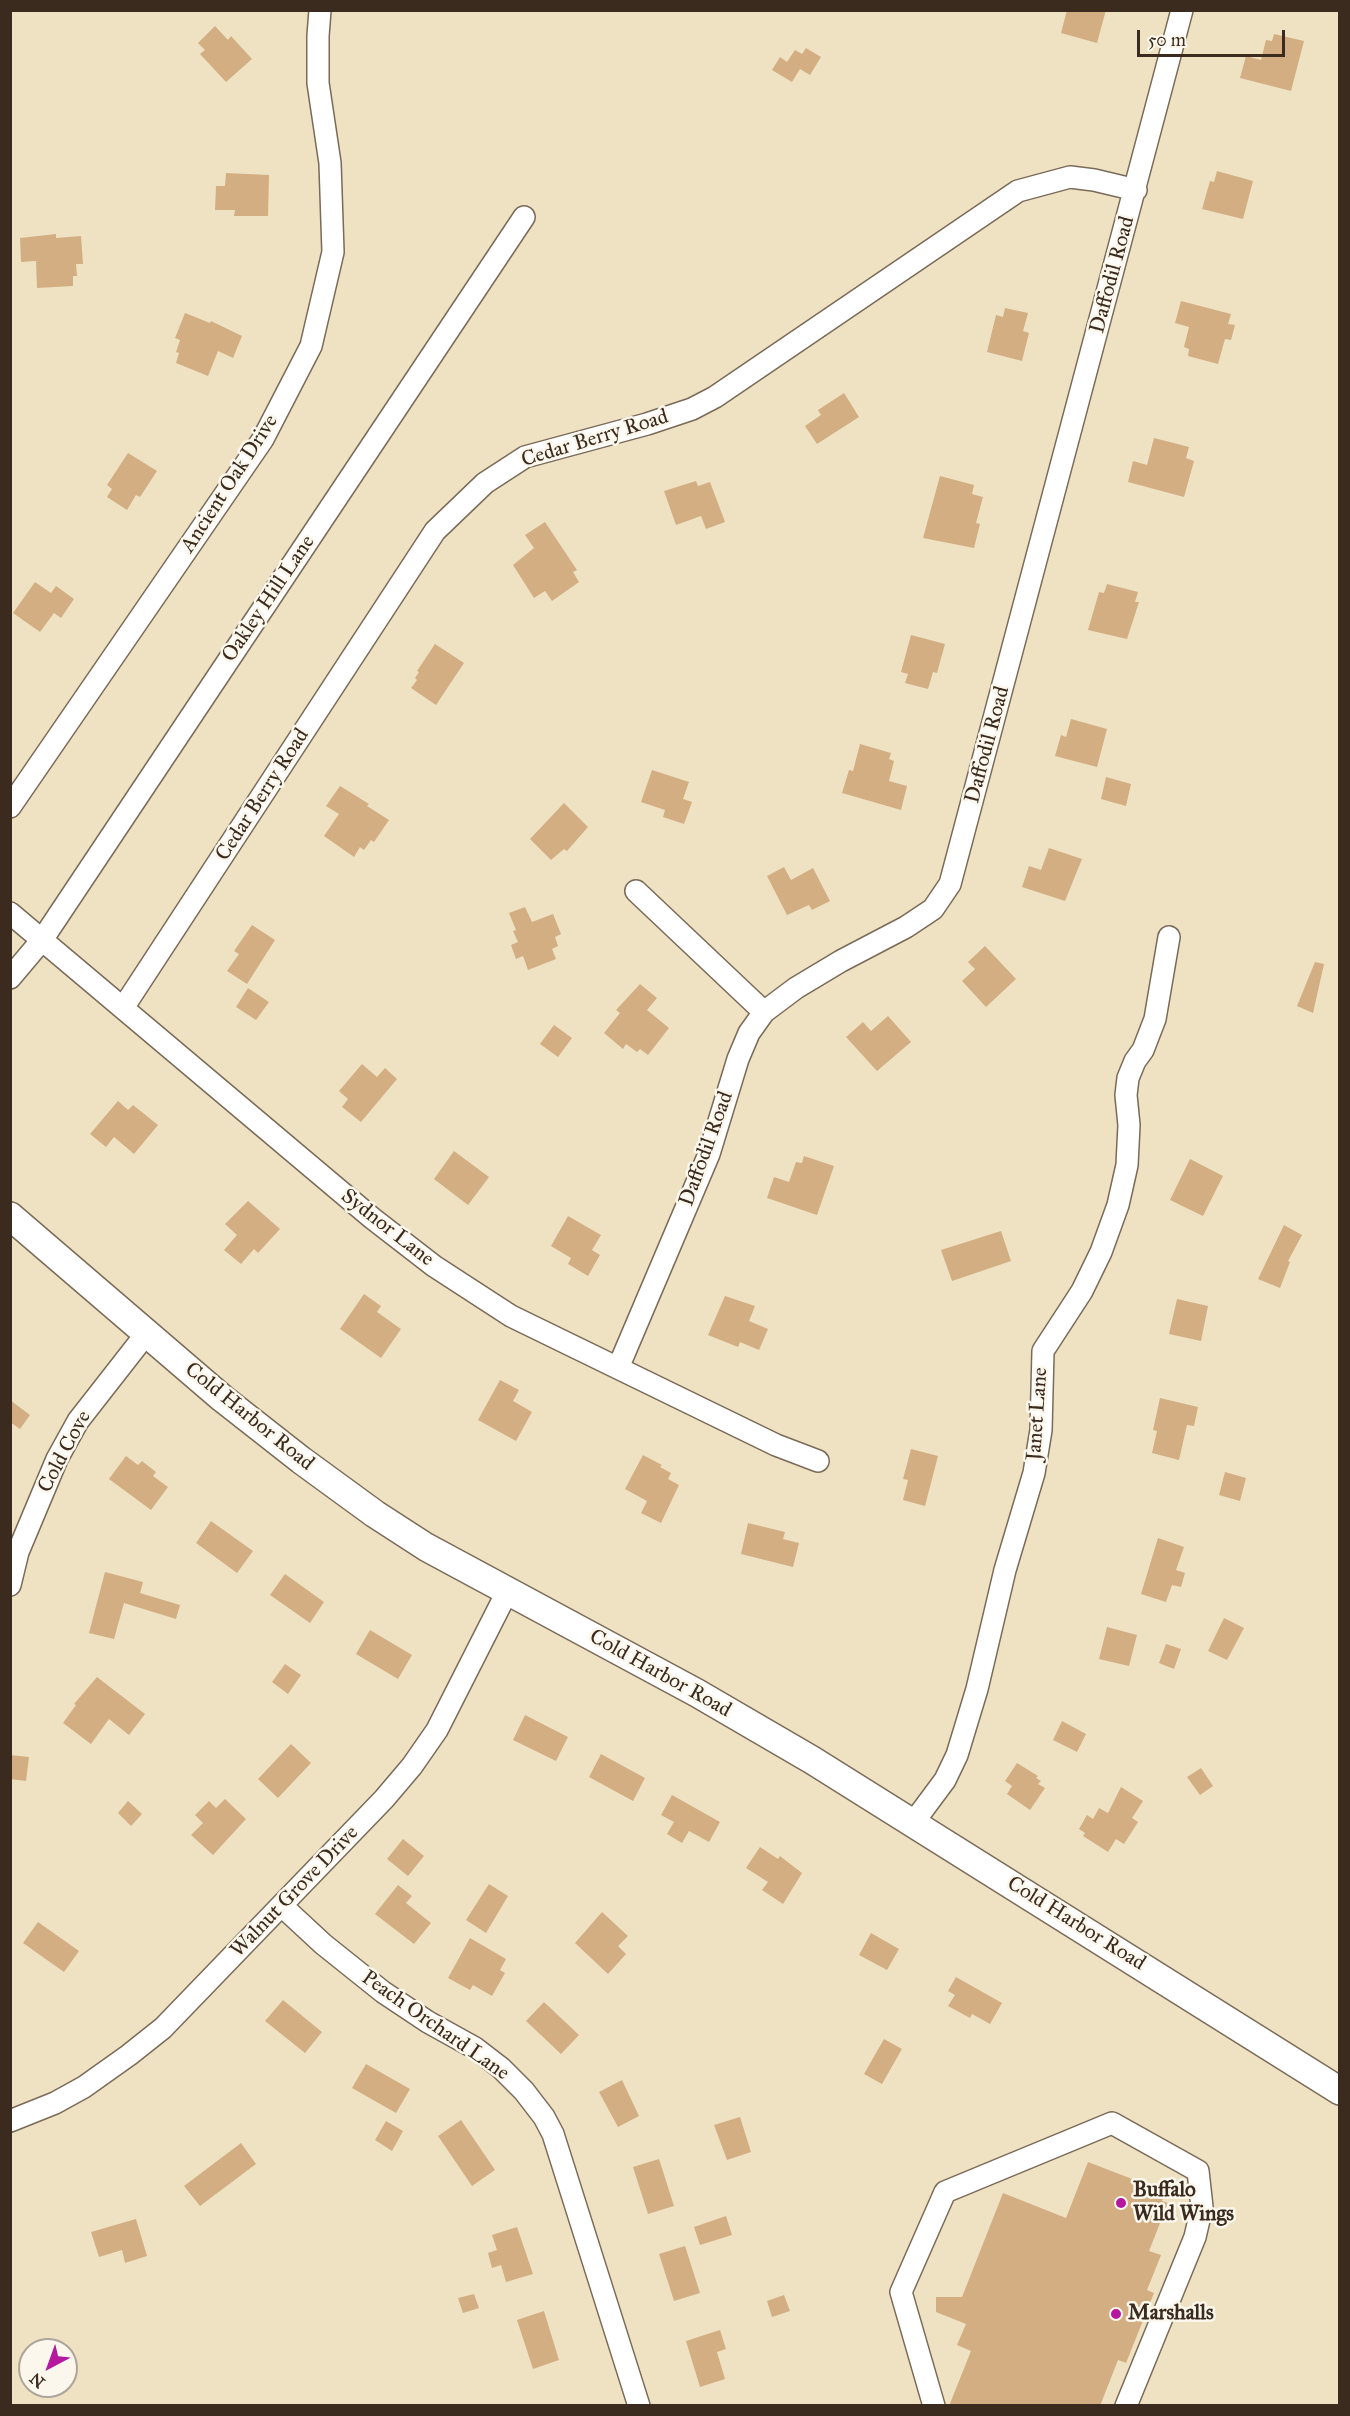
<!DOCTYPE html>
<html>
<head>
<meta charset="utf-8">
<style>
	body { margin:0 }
	#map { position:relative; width:1350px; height:2416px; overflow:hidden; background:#eee2c3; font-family:"IM FELL Great Primer",serif }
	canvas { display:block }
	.frame { position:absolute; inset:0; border:12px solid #3b2a1e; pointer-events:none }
	.north { position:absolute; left:18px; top:2338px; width:60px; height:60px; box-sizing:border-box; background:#fbf7ec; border:2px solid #aea59a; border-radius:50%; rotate:221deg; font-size:16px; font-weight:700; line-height:24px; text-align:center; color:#3b2a1e }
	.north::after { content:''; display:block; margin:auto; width:21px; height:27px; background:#b5179e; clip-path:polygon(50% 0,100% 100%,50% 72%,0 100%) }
	.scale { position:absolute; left:1137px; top:30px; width:148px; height:27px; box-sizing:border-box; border:3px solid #3b2a1e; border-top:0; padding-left:8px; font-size:18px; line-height:21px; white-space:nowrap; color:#3b2a1e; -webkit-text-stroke:4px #fbf7ec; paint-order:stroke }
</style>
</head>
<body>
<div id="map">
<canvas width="1350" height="2416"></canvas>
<div class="frame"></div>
<div class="north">N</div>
<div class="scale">50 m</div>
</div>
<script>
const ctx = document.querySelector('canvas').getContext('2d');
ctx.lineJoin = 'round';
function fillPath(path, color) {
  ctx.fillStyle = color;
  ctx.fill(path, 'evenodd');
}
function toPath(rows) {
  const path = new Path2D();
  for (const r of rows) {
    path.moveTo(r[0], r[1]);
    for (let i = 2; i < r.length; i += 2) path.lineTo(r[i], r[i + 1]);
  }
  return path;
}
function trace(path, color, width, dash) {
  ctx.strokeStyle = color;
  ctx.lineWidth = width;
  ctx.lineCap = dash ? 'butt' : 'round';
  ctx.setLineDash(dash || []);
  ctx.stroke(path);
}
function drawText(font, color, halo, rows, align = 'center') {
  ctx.font = font + ' "IM FELL Great Primer",serif';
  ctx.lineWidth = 5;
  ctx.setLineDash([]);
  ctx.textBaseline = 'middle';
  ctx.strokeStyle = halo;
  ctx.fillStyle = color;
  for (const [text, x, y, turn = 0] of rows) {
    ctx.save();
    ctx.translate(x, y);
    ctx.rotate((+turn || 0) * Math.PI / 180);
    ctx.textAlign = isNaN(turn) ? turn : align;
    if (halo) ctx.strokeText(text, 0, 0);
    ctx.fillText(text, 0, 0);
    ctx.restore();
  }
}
const building = toPath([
	[1067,10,1106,10,1097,43,1061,33],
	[215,26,228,40,231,36,252,59,226,82,200,54,205,50,198,43],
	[1274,34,1304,41,1291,91,1240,78,1246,56,1261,60,1266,40,1272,41],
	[806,48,821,57,810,75,800,69,792,82,772,70,780,57,787,62,795,50,802,54],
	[1217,171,1253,181,1243,219,1202,209,1210,181,1214,182],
	[226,173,269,175,268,216,234,216,235,210,215,210,216,186,225,186],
	[56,234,56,238,81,236,83,264,76,264,77,276,73,276,73,286,37,288,36,261,21,262,20,238],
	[1181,301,1231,314,1228,324,1235,325,1231,340,1225,339,1218,364,1188,356,1189,349,1184,347,1189,327,1175,323],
	[1005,308,1028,313,1023,331,1029,333,1022,361,987,352,996,315,1003,317],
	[185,313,210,323,211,321,242,336,233,358,218,351,208,376,176,363,179,353,176,352,180,340,175,338],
	[844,393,859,417,817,444,805,426,821,415,818,410],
	[1154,438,1189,447,1186,458,1194,461,1184,497,1128,482,1133,461,1147,465],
	[128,453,157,471,140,497,136,495,127,510,107,497,112,489,107,485],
	[940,476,974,485,972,494,983,497,976,523,980,524,974,548,923,538],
	[696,481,698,486,710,482,725,522,706,529,701,516,676,525,664,491],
	[545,522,577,570,573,572,579,582,552,601,545,591,534,598,513,565,534,548,525,535],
	[35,582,51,593,56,586,74,599,61,618,54,613,40,632,13,613],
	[1107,584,1138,592,1135,602,1139,602,1127,639,1088,630,1099,592,1104,593],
	[911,635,945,644,937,673,933,672,928,689,905,683,908,674,901,672],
	[435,644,464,663,436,705,411,688,417,680,415,678,419,672,417,671],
	[1071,719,1107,729,1097,767,1055,756,1061,735,1066,737],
	[860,744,891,753,889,759,894,761,889,781,907,786,901,810,842,793,849,770,853,771],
	[652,770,689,782,683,799,692,802,684,824,663,817,665,810,641,802],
	[1106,777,1131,784,1126,806,1101,799],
	[340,786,369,804,367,806,389,820,374,842,371,840,364,850,360,847,354,857,324,836,339,814,326,806],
	[564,803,588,827,567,851,564,849,551,860,530,839],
	[1049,848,1082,859,1065,901,1022,887,1029,866,1041,870],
	[784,867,791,880,813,868,830,901,812,910,809,905,787,915,767,876],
	[525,907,532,922,553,914,561,934,555,937,558,946,552,949,556,959,528,970,523,956,516,959,511,945,518,942,513,931,516,930,509,913],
	[252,925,275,940,247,984,227,971,239,954,234,951],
	[985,946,1016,979,986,1007,962,981,975,969,968,962],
	[1315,962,1324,964,1313,1013,1297,1006],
	[640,984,657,998,647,1010,669,1028,648,1055,640,1049,637,1052,626,1044,623,1049,604,1033,620,1013,616,1010],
	[248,988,269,1002,256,1020,236,1007],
	[888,1016,911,1042,877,1071,846,1037,863,1022,871,1031],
	[554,1025,572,1038,558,1057,540,1044],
	[362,1064,377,1077,385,1068,397,1079,361,1122,342,1107,348,1099,339,1091],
	[118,1101,128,1110,133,1105,158,1125,134,1154,114,1137,106,1147,90,1134],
	[454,1151,489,1177,468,1205,434,1179],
	[804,1156,834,1166,817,1215,767,1198,774,1177,789,1182,796,1162,802,1163],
	[1190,1159,1223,1176,1203,1216,1170,1200],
	[248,1201,280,1229,258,1253,254,1249,241,1264,224,1250,237,1235,225,1224],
	[568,1216,601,1235,592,1250,600,1255,588,1276,568,1264,571,1258,551,1246],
	[1284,1225,1302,1235,1288,1261,1290,1262,1280,1288,1258,1279],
	[1001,1231,1011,1261,952,1281,941,1250],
	[364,1294,381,1306,377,1312,401,1329,381,1358,340,1329],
	[725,1296,755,1306,749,1321,768,1329,759,1350,740,1342,738,1347,708,1335],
	[1177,1299,1208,1306,1201,1341,1169,1334],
	[500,1380,519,1390,513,1401,532,1412,516,1441,478,1420],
	[1160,1398,1198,1407,1194,1426,1187,1425,1179,1460,1152,1453,1157,1431,1153,1430],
	[10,1400,30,1415,20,1429,10,1422],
	[911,1449,938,1456,925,1506,903,1500,908,1480,903,1479],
	[643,1455,662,1465,660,1467,671,1473,668,1479,679,1485,661,1523,641,1513,647,1501,625,1489],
	[126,1456,138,1465,142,1461,156,1472,153,1476,168,1487,151,1510,109,1479],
	[1225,1472,1246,1478,1240,1501,1219,1495],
	[211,1521,253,1551,237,1573,196,1543],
	[748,1523,785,1532,783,1539,799,1543,793,1567,741,1554],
	[1158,1538,1184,1547,1176,1570,1185,1573,1181,1587,1172,1585,1166,1602,1141,1594],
	[105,1572,143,1582,140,1593,180,1605,176,1619,124,1603,114,1639,89,1633],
	[285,1574,324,1602,310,1623,270,1595],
	[1224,1618,1244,1628,1227,1660,1208,1651],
	[1107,1627,1137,1635,1129,1666,1099,1659],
	[370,1630,412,1655,398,1679,356,1654],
	[1166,1644,1181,1649,1174,1669,1159,1663],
	[285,1664,301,1675,288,1694,272,1682],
	[97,1677,145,1714,129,1735,109,1719,91,1744,63,1723,76,1705,74,1704],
	[525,1715,568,1737,556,1761,513,1740],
	[1062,1721,1086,1734,1077,1752,1053,1740],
	[291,1744,311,1763,278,1798,258,1779],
	[601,1754,645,1778,633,1801,589,1777],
	[10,1755,29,1757,26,1781,10,1779],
	[1017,1763,1038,1776,1036,1778,1041,1781,1038,1784,1045,1788,1030,1810,1007,1794,1012,1786,1005,1781],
	[1201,1768,1213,1786,1200,1795,1187,1777],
	[1121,1787,1143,1801,1132,1818,1138,1822,1124,1844,1116,1839,1108,1852,1083,1836,1085,1833,1079,1829,1087,1815,1093,1819,1099,1808,1108,1813],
	[672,1795,720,1822,709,1842,689,1831,682,1843,667,1834,674,1822,661,1815],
	[225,1799,246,1819,213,1855,191,1835,203,1823,195,1815,209,1801,216,1808],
	[128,1801,142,1814,131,1826,118,1813],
	[403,1839,424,1856,408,1876,387,1859],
	[760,1847,778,1859,780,1856,802,1873,783,1904,762,1890,768,1882,746,1868],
	[489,1884,508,1896,486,1933,466,1920],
	[398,1885,412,1896,406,1903,431,1923,414,1944,375,1914],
	[602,1912,628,1936,618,1946,626,1954,608,1974,575,1943],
	[38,1922,79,1951,64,1972,23,1943],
	[871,1933,899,1949,887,1970,859,1955],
	[470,1938,506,1959,500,1970,505,1973,492,1996,473,1985,470,1990,448,1978],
	[956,1977,1002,2003,990,2024,972,2014,970,2018,948,2006,955,1995,948,1991],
	[283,2000,322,2032,305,2053,265,2021],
	[544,2002,579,2035,561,2054,526,2021],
	[884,2039,902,2049,882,2084,864,2074],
	[366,2064,410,2089,396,2113,352,2088],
	[622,2080,639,2116,618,2127,599,2092],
	[740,2117,751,2152,727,2160,714,2125],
	[461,2120,495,2170,472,2186,438,2136],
	[386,2121,403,2131,392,2151,375,2140],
	[241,2143,256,2164,200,2206,184,2186],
	[659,2159,674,2206,648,2214,633,2167],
	[1088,2162,1166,2192,1162,2201,1168,2203,1149,2251,1161,2255,1147,2290,1154,2293,1126,2363,1118,2360,1100,2406,949,2406,971,2351,957,2345,966,2324,936,2312,936,2297,962,2297,1003,2193,1066,2218],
	[726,2216,732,2235,700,2245,694,2227],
	[136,2219,147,2256,125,2263,122,2250,99,2257,91,2232],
	[517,2227,533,2274,506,2282,501,2265,492,2268,488,2253,497,2250,492,2235],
	[685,2246,700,2293,674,2301,659,2254],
	[474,2294,479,2308,463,2313,458,2298],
	[784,2295,790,2311,772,2317,767,2301],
	[544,2311,559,2360,533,2369,517,2320],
	[720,2330,726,2349,717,2352,725,2379,700,2387,686,2341]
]);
const minor = toPath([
	[10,807,263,439,311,346,333,252,330,163,318,83,318,36,320,10],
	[636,891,764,1012],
	[10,913,372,1218,434,1266,511,1316,776,1445,818,1461],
	[10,978,42,940,524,217],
	[123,1008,435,531,485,483,525,457,647,424,692,409,715,397,1018,191,1070,177,1094,180,1136,190],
	[618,1368,709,1154,738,1059,749,1033,764,1012,796,988,841,961,906,927,933,909,950,884,1182,10],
	[10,1585,18,1552,57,1459,78,1421,146,1334],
	[913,1823,945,1780,957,1755,977,1689,1005,1570,1034,1473,1041,1430,1043,1351,1082,1291,1101,1252,1118,1205,1127,1165,1129,1125,1126,1095,1128,1078,1135,1061,1143,1050,1155,1019,1169,937],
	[282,1906,323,1944,383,1992,428,2022,475,2048,501,2068,524,2091,544,2117,553,2134,639,2406],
	[10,2121,55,2103,84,2087,129,2055,163,2028,384,1799,412,1766,437,1730,507,1592],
	[934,2406,901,2292,945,2192,1112,2123,1198,2171,1202,2207,1195,2237,1126,2406]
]);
const major = toPath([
	[10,1216,222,1398,301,1460,375,1514,426,1547,697,1693,812,1760,1340,2091]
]);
const markers = [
	[1121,2203,6,"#b5179e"],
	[1116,2314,6,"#b5179e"]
];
const streetNames = [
	["Daffodil Road",1113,275,-75],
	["Cedar Berry Road",595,439,-17],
	["Ancient Oak Drive",230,484,-57],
	["Oakley Hill Lane",269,599,-56],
	["Daffodil Road",988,745,-75],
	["Cedar Berry Road",263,795,-57],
	["Daffodil Road",707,1149,-70],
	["Sydnor Lane",387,1228,38],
	["Janet Lane",1038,1414,-86],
	["Cold Harbor Road",249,1417,39],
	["Cold Cove",65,1452,-62],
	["Cold Harbor Road",660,1674,29],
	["Walnut Grove Drive",295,1892,-46],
	["Cold Harbor Road",1076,1924,32],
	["Peach Orchard Lane",435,2026,35]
];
const poiNames = [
	["Buffalo",1133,2191],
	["Wild Wings",1133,2215],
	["Marshalls",1128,2314]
];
fillPath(building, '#d3ae83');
trace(minor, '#7a6a58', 24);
trace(major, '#7a6a58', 30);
trace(minor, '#fff', 21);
trace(major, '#fff', 27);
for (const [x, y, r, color] of markers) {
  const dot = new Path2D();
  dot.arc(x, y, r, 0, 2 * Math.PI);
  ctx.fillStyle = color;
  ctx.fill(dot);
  trace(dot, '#fbf7ec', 2);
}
drawText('21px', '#3b2a1e', '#fbf7ec', streetNames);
drawText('bold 21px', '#3b2a1e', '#fbf7ec', poiNames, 'left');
</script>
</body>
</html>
